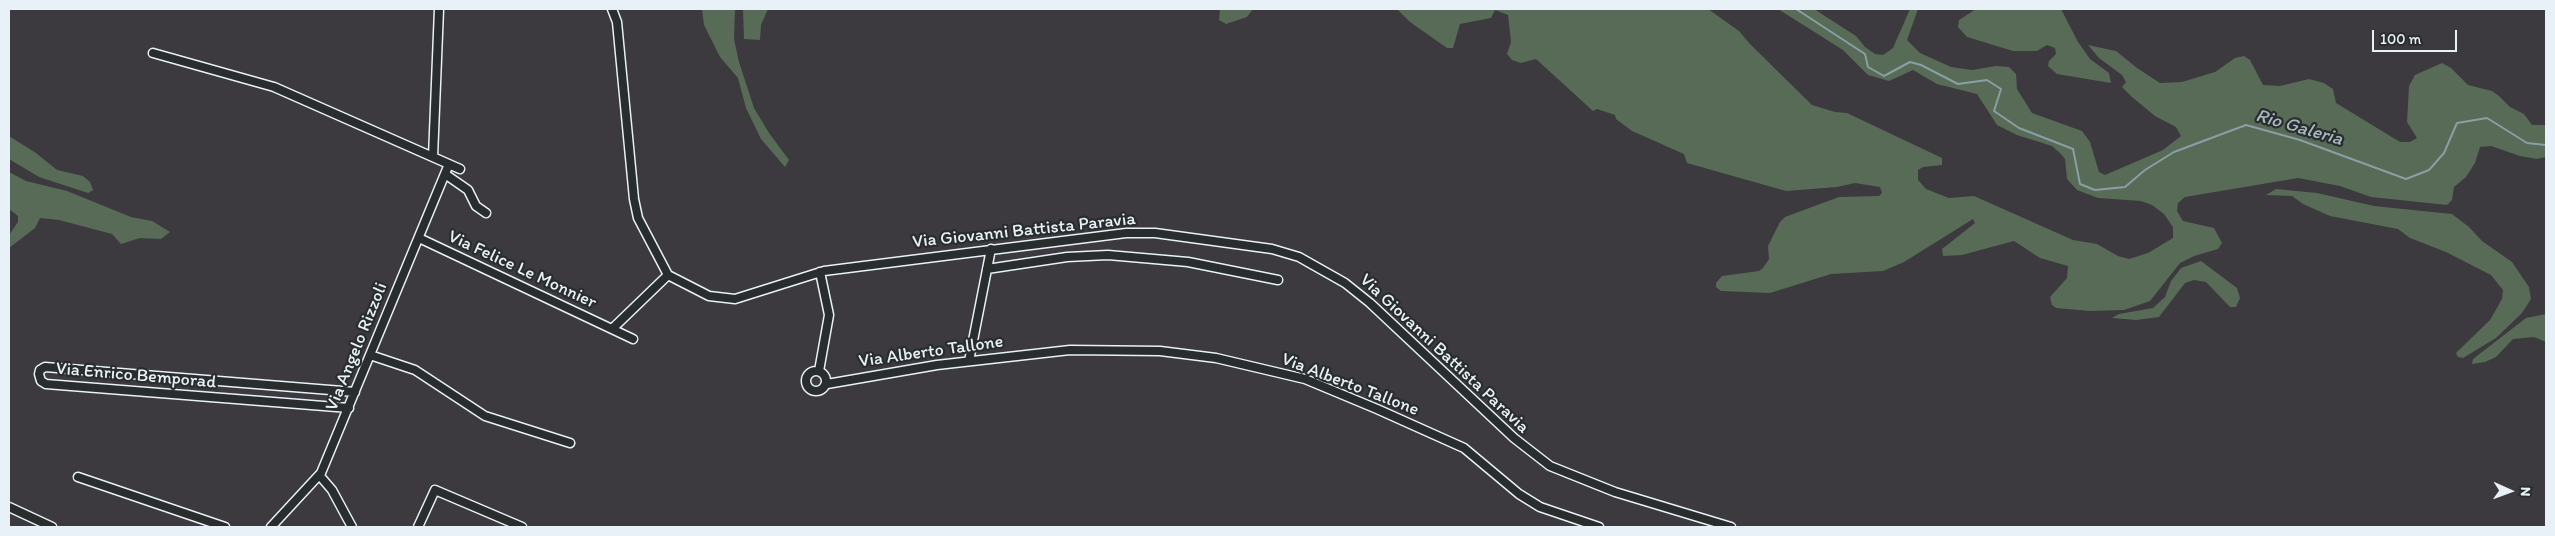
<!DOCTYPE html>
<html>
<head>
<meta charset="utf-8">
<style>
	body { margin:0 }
	#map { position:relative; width:2555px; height:536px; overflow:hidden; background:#3c3a3e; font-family:Itim,sans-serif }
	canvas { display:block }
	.frame { position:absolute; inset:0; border:10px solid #e8f1f8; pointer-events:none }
	.north { position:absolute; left:2485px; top:466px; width:50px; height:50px; -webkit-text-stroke:4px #2a2d2e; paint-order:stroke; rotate:92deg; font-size:14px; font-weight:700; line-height:20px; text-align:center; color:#e8f1f8 }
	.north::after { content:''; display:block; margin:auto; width:18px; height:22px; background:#e8f1f8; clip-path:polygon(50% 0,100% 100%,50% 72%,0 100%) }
	.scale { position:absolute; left:2372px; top:30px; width:85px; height:22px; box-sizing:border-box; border:2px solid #e8f1f8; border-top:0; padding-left:6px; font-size:15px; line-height:18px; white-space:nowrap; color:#e8f1f8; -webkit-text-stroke:4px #2a2d2e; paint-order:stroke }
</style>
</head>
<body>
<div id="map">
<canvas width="2555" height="536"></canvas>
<div class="frame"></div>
<div class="north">N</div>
<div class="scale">100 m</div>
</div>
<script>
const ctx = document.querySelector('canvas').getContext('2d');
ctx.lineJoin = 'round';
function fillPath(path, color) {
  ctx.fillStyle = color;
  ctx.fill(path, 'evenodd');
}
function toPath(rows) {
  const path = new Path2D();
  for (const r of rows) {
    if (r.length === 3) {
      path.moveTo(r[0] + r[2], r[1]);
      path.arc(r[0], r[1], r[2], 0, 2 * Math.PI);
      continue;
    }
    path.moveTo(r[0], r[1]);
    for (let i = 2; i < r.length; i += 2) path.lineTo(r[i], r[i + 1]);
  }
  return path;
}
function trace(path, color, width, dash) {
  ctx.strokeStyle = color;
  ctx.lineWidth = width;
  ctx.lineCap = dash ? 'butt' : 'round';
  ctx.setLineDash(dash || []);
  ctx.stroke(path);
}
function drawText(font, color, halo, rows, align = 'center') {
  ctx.font = font + ' Itim,sans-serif';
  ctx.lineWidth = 4.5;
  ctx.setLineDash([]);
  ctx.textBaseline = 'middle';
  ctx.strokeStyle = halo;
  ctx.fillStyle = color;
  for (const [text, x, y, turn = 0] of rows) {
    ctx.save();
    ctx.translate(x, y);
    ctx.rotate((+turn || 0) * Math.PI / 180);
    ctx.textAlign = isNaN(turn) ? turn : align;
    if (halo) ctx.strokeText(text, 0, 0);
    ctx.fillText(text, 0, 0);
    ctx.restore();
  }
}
const green = toPath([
	[702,9,735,9,734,39,739,62,754,108,769,133,789,160,785,167,761,139,746,108,738,78,720,57,704,25],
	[743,9,768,9,761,25,760,40,744,39],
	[1220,9,1253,9,1247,17,1226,24,1219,20],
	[1397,9,1708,9,1739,31,1750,44,1812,105,1835,112,1847,113,1942,158,1942,165,1923,167,1918,170,1918,180,1926,189,1949,198,1974,196,2073,240,2097,244,2118,256,2129,259,2148,253,2173,238,2173,227,2164,214,2152,205,2141,201,2098,198,2077,190,2067,179,2065,159,2060,153,2052,146,2017,135,1997,125,1977,94,1937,84,1913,70,1889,81,1868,75,1843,50,1778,9,1814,9,1856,36,1865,47,1875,54,1883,55,1893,48,1910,9,1918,9,1907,40,1920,53,1951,67,1972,70,1996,66,2009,67,2016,74,2017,89,2032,113,2082,131,2090,142,2099,172,2105,175,2163,150,2181,136,2176,127,2155,116,2132,97,2122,87,2126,82,2122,75,2099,58,2088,45,2116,51,2137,68,2160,83,2182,82,2215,72,2235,58,2244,56,2250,60,2263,85,2280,86,2309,79,2324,83,2333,89,2336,103,2400,142,2410,142,2417,138,2407,122,2409,86,2415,75,2442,63,2451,68,2468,85,2492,91,2499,96,2510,107,2524,114,2532,125,2546,125,2546,157,2537,159,2520,156,2491,146,2480,147,2475,163,2466,177,2454,187,2452,200,2447,205,2371,197,2340,186,2298,178,2185,197,2178,203,2177,211,2183,221,2214,228,2222,243,2218,249,2194,256,2180,263,2150,301,2124,310,2090,311,2056,308,2052,305,2050,297,2067,278,2068,266,2040,258,2014,241,1962,255,1943,256,1942,249,1975,223,1973,219,1904,262,1883,271,1831,274,1770,293,1721,291,1716,287,1716,283,1722,276,1759,271,1763,268,1769,259,1768,246,1780,222,1785,217,1839,197,1879,196,1882,193,1880,187,1855,183,1837,187,1786,191,1687,163,1684,154,1632,131,1616,119,1615,115,1597,109,1593,111,1536,59,1521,63,1512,60,1507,54,1511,42,1508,15,1495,10,1491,18,1460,24,1453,48,1447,48,1410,22],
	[1976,9,2061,9,2078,42,2090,59,2109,73,2111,83,2057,74,2048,66,2049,61,2056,54,2055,48,2047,45,2037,51,2013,51,1967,37,1958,27,1959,20],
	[9,136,36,153,57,170,83,176,90,182,93,190,88,193,39,177,9,159],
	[9,172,26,181,67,191,131,217,152,221,170,232,161,239,140,238,121,244,112,234,59,220,40,218,35,228,9,248,9,235,18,222,18,216,9,209],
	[2276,189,2317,193,2374,206,2452,214,2469,227,2482,241,2512,262,2529,287,2531,299,2522,313,2496,338,2463,358,2458,357,2456,353,2490,320,2502,299,2503,290,2491,275,2446,252,2410,238,2398,229,2330,216,2303,204,2292,196,2266,195],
	[2201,261,2237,288,2240,298,2236,307,2230,307,2206,282,2194,280,2185,283,2159,317,2136,320,2112,318,2119,314,2153,308,2165,297,2171,281,2181,268],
	[2546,314,2546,342,2534,337,2513,339,2496,357,2485,362,2472,364,2473,359,2526,318]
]);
const stream = toPath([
	[1796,9,1865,54,1868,67,1884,76,1910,62,1921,65,1958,84,1987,80,2001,89,1994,111,2019,128,2073,149,2080,184,2095,190,2125,187,2145,170,2174,152,2246,125,2300,140,2406,179,2429,170,2444,153,2457,123,2487,118,2527,143,2546,145]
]);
const minor = toPath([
	[612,9,617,22,634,199,638,218,668,275,709,296,735,299,824,271,1126,233,1155,233,1272,249,1299,257,1345,283,1370,303,1514,438,1550,466,1615,492,1731,527],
	[153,53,274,87,460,169],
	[433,157,439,9],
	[445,174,468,190,476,206,486,213],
	[419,238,633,339],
	[987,269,1067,257,1108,255,1188,262,1278,280],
	[612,329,668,275],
	[370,355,415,370,485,416,570,443],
	[969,361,991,249],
	[816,381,10],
	[819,371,829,315,820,272],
	[827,384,937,365,1070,350,1160,351,1216,358,1305,379,1377,409,1464,448,1519,494,1540,507,1599,527],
	[349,408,46,384,41,381,39,374,40,370,45,367,355,392],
	[320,476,332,490,352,527],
	[78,477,225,527],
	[9,507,52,527],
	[271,527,321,473,449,164],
	[418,527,435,490,522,527]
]);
const streetNames = [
	["Via Giovanni Battista Paravia",1024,231,-6],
	["Via Felice Le Monnier",522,270,25],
	["Via Angelo Rizzoli",357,347,-68],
	["Via Alberto Tallone",931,352,-8],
	["Via Giovanni Battista Paravia",1444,354,43],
	["Via Enrico Bemporad",136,376,5],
	["Via Alberto Tallone",1350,385,21]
];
const waterNames = [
	["Rio Galeria",2299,128,16]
];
fillPath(green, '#576b57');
trace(stream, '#8a9ea6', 2);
trace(minor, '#e8f1f8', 11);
trace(minor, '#2a2d2e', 8);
drawText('18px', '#e8f1f8', '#2a2d2e', streetNames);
drawText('italic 19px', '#a9b9c2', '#2a2d2e', waterNames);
</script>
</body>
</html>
